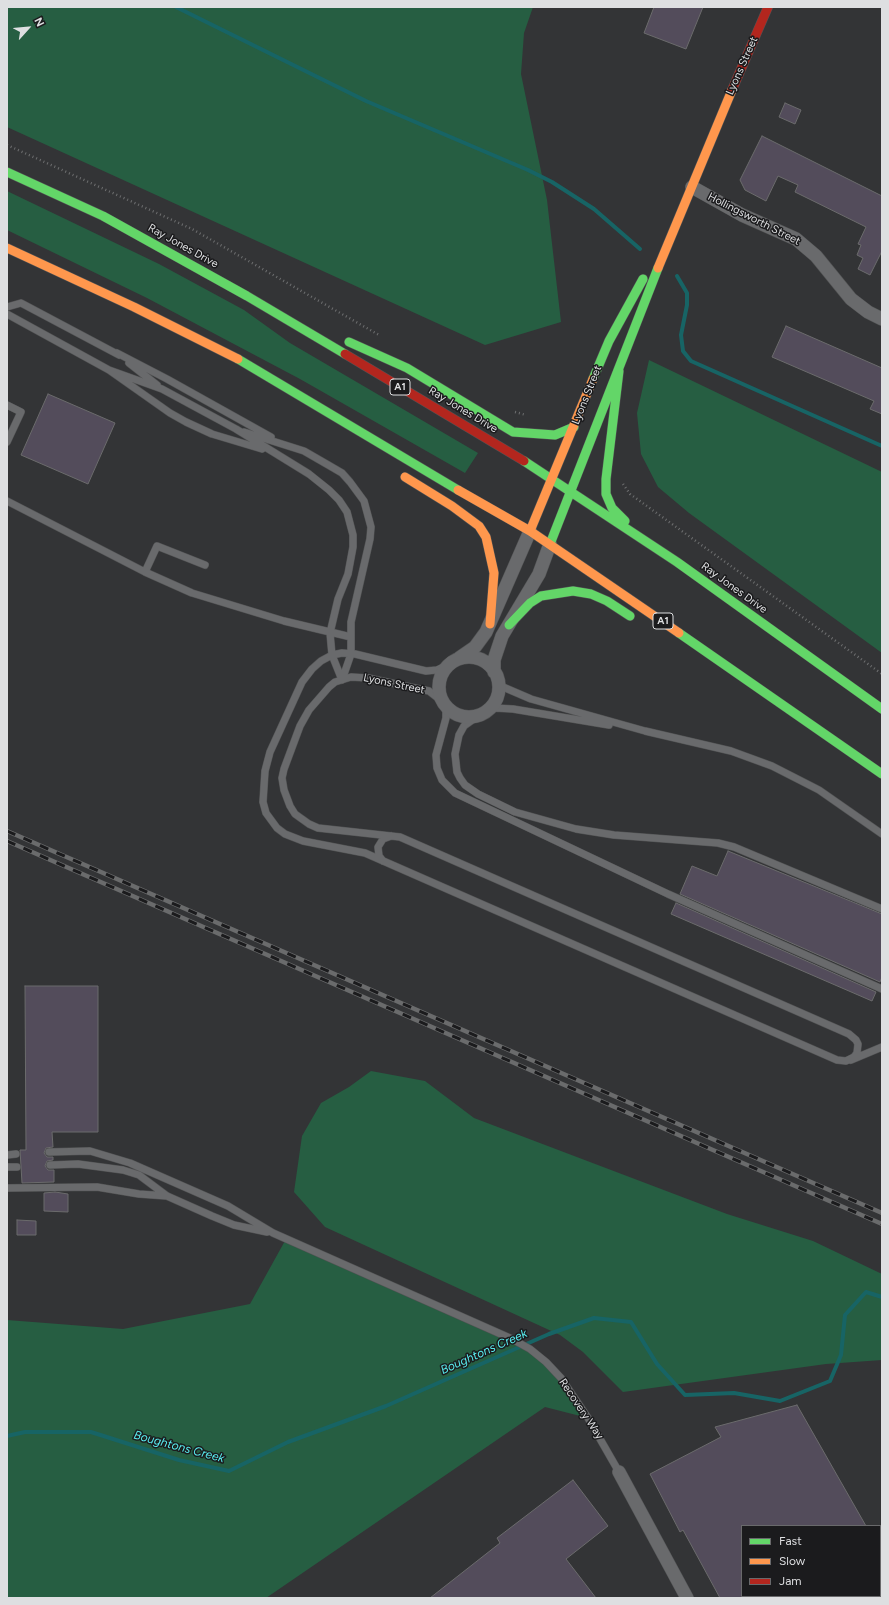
<!DOCTYPE html>
<html>
<head>
<meta charset="utf-8">
<style>
	body { margin:0 }
	#map { position:relative; width:889px; height:1605px; overflow:hidden; background:#333436; font-family:Figtree,sans-serif }
	canvas { display:block }
	.frame { position:absolute; inset:0; border:8px solid #dedfe1; pointer-events:none }
	.legend { position:absolute; left:741px; top:1525px; width:140px; height:72px; box-sizing:border-box; background:#1b1b1d; border:1px solid #69696b; margin:0; padding:5px 7px; list-style:none; font-size:12px; color:#dedfe1 }
	.legend li { display:flex; align-items:center; gap:8px; height:20px }
	.legend b { width:20px; border:1px solid #69696b }
	.north { position:absolute; left:8px; top:8px; width:40px; height:40px; -webkit-text-stroke:3px #1b1b1d; paint-order:stroke; rotate:63deg; font-size:11px; font-weight:700; line-height:16px; text-align:center; color:#dedfe1 }
	.north::after { content:''; display:block; margin:auto; width:14px; height:18px; background:#dedfe1; clip-path:polygon(50% 0,100% 100%,50% 72%,0 100%) }
</style>
</head>
<body>
<div id="map">
<canvas width="889" height="1605"></canvas>
<div class="frame"></div>
<ul class="legend">
<li><b style="height:5px;background:#63d668"></b>Fast</li>
<li><b style="height:5px;background:#ff974d"></b>Slow</li>
<li><b style="height:5px;background:#b3261e"></b>Jam</li>
</ul>
<div class="north">N</div>
</div>
<script>
const ctx = document.querySelector('canvas').getContext('2d');
ctx.lineJoin = 'round';
function fillPath(path, color) {
  ctx.fillStyle = color;
  ctx.fill(path, 'evenodd');
}
function toPath(rows) {
  const path = new Path2D();
  for (const r of rows) {
    if (r.length === 3) {
      path.moveTo(r[0] + r[2], r[1]);
      path.arc(r[0], r[1], r[2], 0, 2 * Math.PI);
      continue;
    }
    path.moveTo(r[0], r[1]);
    for (let i = 2; i < r.length; i += 2) path.lineTo(r[i], r[i + 1]);
  }
  return path;
}
function trace(path, color, width, dash) {
  ctx.strokeStyle = color;
  ctx.lineWidth = width;
  ctx.lineCap = dash ? 'butt' : 'round';
  ctx.setLineDash(dash || []);
  ctx.stroke(path);
}
function drawText(font, color, halo, rows, align = 'center') {
  ctx.font = font + ' Figtree,sans-serif';
  ctx.lineWidth = 3;
  ctx.setLineDash([]);
  ctx.textBaseline = 'middle';
  ctx.strokeStyle = halo;
  ctx.fillStyle = color;
  for (const [text, x, y, turn = 0] of rows) {
    ctx.save();
    ctx.translate(x, y);
    ctx.rotate((+turn || 0) * Math.PI / 180);
    ctx.textAlign = isNaN(turn) ? turn : align;
    if (halo) ctx.strokeText(text, 0, 0);
    ctx.fillText(text, 0, 0);
    ctx.restore();
  }
}
const green = toPath([
	[7,7,533,7,524,33,521,74,547,200,561,322,485,345,7,127],
	[7,191,159,264,244,310,290,343,478,453,465,473,300,379,147,298,7,230],
	[649,360,882,472,882,653,689,513,658,487,641,454,637,413],
	[371,1071,425,1081,474,1118,727,1214,813,1241,882,1274,882,1360,826,1364,623,1392,583,1352,560,1335,325,1227,294,1192,302,1136,321,1103,349,1087],
	[286,1239,512,1339,546,1362,588,1418,545,1407,266,1598,7,1598,7,1320,123,1329,250,1304]
]);
const stream = toPath([
	[176,7,366,101,528,170,552,182,594,209,640,249],
	[677,276,687,293,687,305,681,335,683,351,691,361,882,446],
	[7,1436,25,1432,91,1432,179,1460,229,1471,288,1442,386,1406,549,1334,594,1318,631,1322,657,1364,685,1395,734,1393,780,1401,830,1381,841,1355,845,1315,866,1292,882,1297]
]);
const building = toPath([
	[654,7,703,7,686,49,644,33,654,7],
	[785,103,801,110,795,124,779,117,785,103],
	[762,136,882,196,882,251,870,275,858,269,863,258,857,255,861,245,858,244,866,227,795,192,798,185,778,176,766,201,745,190,740,180,762,136],
	[786,326,882,368,882,414,870,409,874,401,772,357,786,326],
	[48,394,115,423,88,484,21,455,48,394],
	[728,851,882,914,882,977,880,982,680,894,692,866,717,876,728,851],
	[676,903,876,992,872,1001,671,914,676,903],
	[25,986,98,986,98,1132,52,1132,53,1147,46,1148,44,1153,47,1157,53,1157,53,1160,47,1161,45,1166,48,1170,54,1170,54,1182,22,1183,20,1150,26,1150,25,986],
	[55,1192,68,1194,68,1212,44,1211,44,1193,55,1192],
	[17,1220,36,1221,36,1235,17,1235,17,1220],
	[797,1405,866,1526,742,1526,742,1598,720,1598,683,1530,680,1532,650,1474,721,1437,715,1427,797,1405],
	[573,1480,608,1526,566,1559,596,1598,430,1598,500,1543,497,1538,573,1480]
]);
const path = toPath([
	[7,145,192,229,379,335],
	[515,412,526,415],
	[623,484,630,494,882,674]
]);
const lane = toPath([
	[7,307,21,303,119,355],
	[7,314,109,370,170,413,186,422,212,434,262,449],
	[117,353,167,379,271,437],
	[129,363,157,385],
	[109,370,162,389,236,429,309,474,329,490,339,500,347,512,353,535,353,547,348,574,338,599,330,633,332,655,342,680],
	[7,405,21,412,7,442],
	[244,432,304,451,330,466,342,473,350,482,364,501,371,527,370,539,351,622,351,654,342,680],
	[7,501,145,572,192,593,284,621,351,637],
	[145,572,157,546,205,565],
	[497,678,503,687,531,699,645,731,731,751,772,766,819,790,882,834],
	[443,702,429,691,368,678,351,677,335,682,329,687,309,710,300,726,284,769,282,778,284,790,290,806,295,814,309,824,318,828,400,837,849,1034,856,1040,858,1044,857,1053,854,1057,846,1061,837,1060,365,853,303,841,285,834,277,828,266,813,263,802,265,771,270,752,302,682,312,669,321,661,332,655,342,653,355,654,426,671,437,670,452,663],
	[446,707,446,718,436,755,437,768,442,780,455,793,668,894,882,989],
	[484,713,495,708,513,709,609,725],
	[478,716,464,726,459,735,455,754,457,772,460,778,465,785,478,794,515,812,576,829,614,835,718,843,734,847,882,909],
	[383,861,379,856,378,847,383,839,391,836],
	[851,1060,882,1047],
	[49,1152,90,1151,130,1163,228,1206,273,1233,512,1339,530,1349,546,1362,561,1378,588,1418,619,1472],
	[7,1155,16,1154],
	[50,1165,78,1164,123,1170,139,1175,167,1196,212,1216,234,1225,267,1232],
	[7,1167,17,1167],
	[7,1188,97,1187,139,1194,167,1196]
]);
const street = toPath([
	[692,187,742,215,796,239,816,256,851,299,868,312,882,319],
	[469,687,30],
	[459,658,475,647,486,632,530,531],
	[494,672,494,660,502,636,539,574,550,544],
	[619,1472,687,1598]
]);
const fast = toPath([
	[7,172,103,216,247,296,345,354],
	[349,342,407,368,513,432,555,435,574,427],
	[238,359,458,490],
	[619,371,606,479,606,494,612,508,625,521],
	[593,379,609,341,643,279],
	[524,461,677,562,882,709],
	[550,544,658,268],
	[509,625,530,603,541,596,573,591,591,594,607,601,630,616],
	[679,633,882,774]
]);
const slow = toPath([
	[7,248,134,307,238,359],
	[658,268,732,90],
	[405,477,452,506,479,526,486,537,494,573,490,624],
	[458,490,530,531,679,633],
	[530,531,593,379]
]);
const jam = toPath([
	[732,90,768,7],
	[345,354,524,461]
]);
const rail = toPath([
	[7,831,882,1213],
	[7,841,882,1224]
]);
const shields = [
	[400,387,20],
	[663,621,20]
];
const shieldNames = [
	["A1",400,387],
	["A1",663,621]
];
const streetNames = [
	["Lyons Street",742,66,-66],
	["Hollingsworth Street",754,219,27],
	["Ray Jones Drive",183,246,29],
	["Lyons Street",587,395,-68],
	["Ray Jones Drive",463,410,31],
	["Ray Jones Drive",734,588,36],
	["Lyons Street",394,684,12],
	["Recovery Way",581,1409,56]
];
const waterNames = [
	["Boughtons Creek",484,1352,-24],
	["Boughtons Creek",179,1447,15]
];
fillPath(green, '#265e42');
trace(stream, '#176465', 4);
fillPath(building, '#534c5b');
trace(building, '#6b6b6c', 1);
trace(lane, '#525354', 8);
trace(street, '#525354', 14);
trace(fast, '#525354', 10);
trace(slow, '#525354', 10);
trace(jam, '#525354', 10);
trace(path, '#6e6f70', 2.5, [1, 3]);
trace(lane, '#696a6c', 7);
trace(street, '#696a6c', 13);
trace(fast, '#63d668', 9);
trace(slow, '#ff974d', 9);
trace(jam, '#b3261e', 9);
trace(rail, '#6a6b6c', 4.5);
trace(rail, '#1b1b1d', 3, [9]);
for (const [x, y, w] of shields) {
  const box = new Path2D();
  box.roundRect(x - w / 2, y - 8, w, 16, 3);
  ctx.fillStyle = '#1b1b1d';
  ctx.fill(box);
  trace(box, '#dedfe1', 1);
}
drawText('bold 10px', '#dedfe1', null, shieldNames);
drawText('11px', '#dedfe1', '#1b1b1d', streetNames);
drawText('italic 12px', '#58ecee', '#1b1b1d', waterNames);
</script>
</body>
</html>
